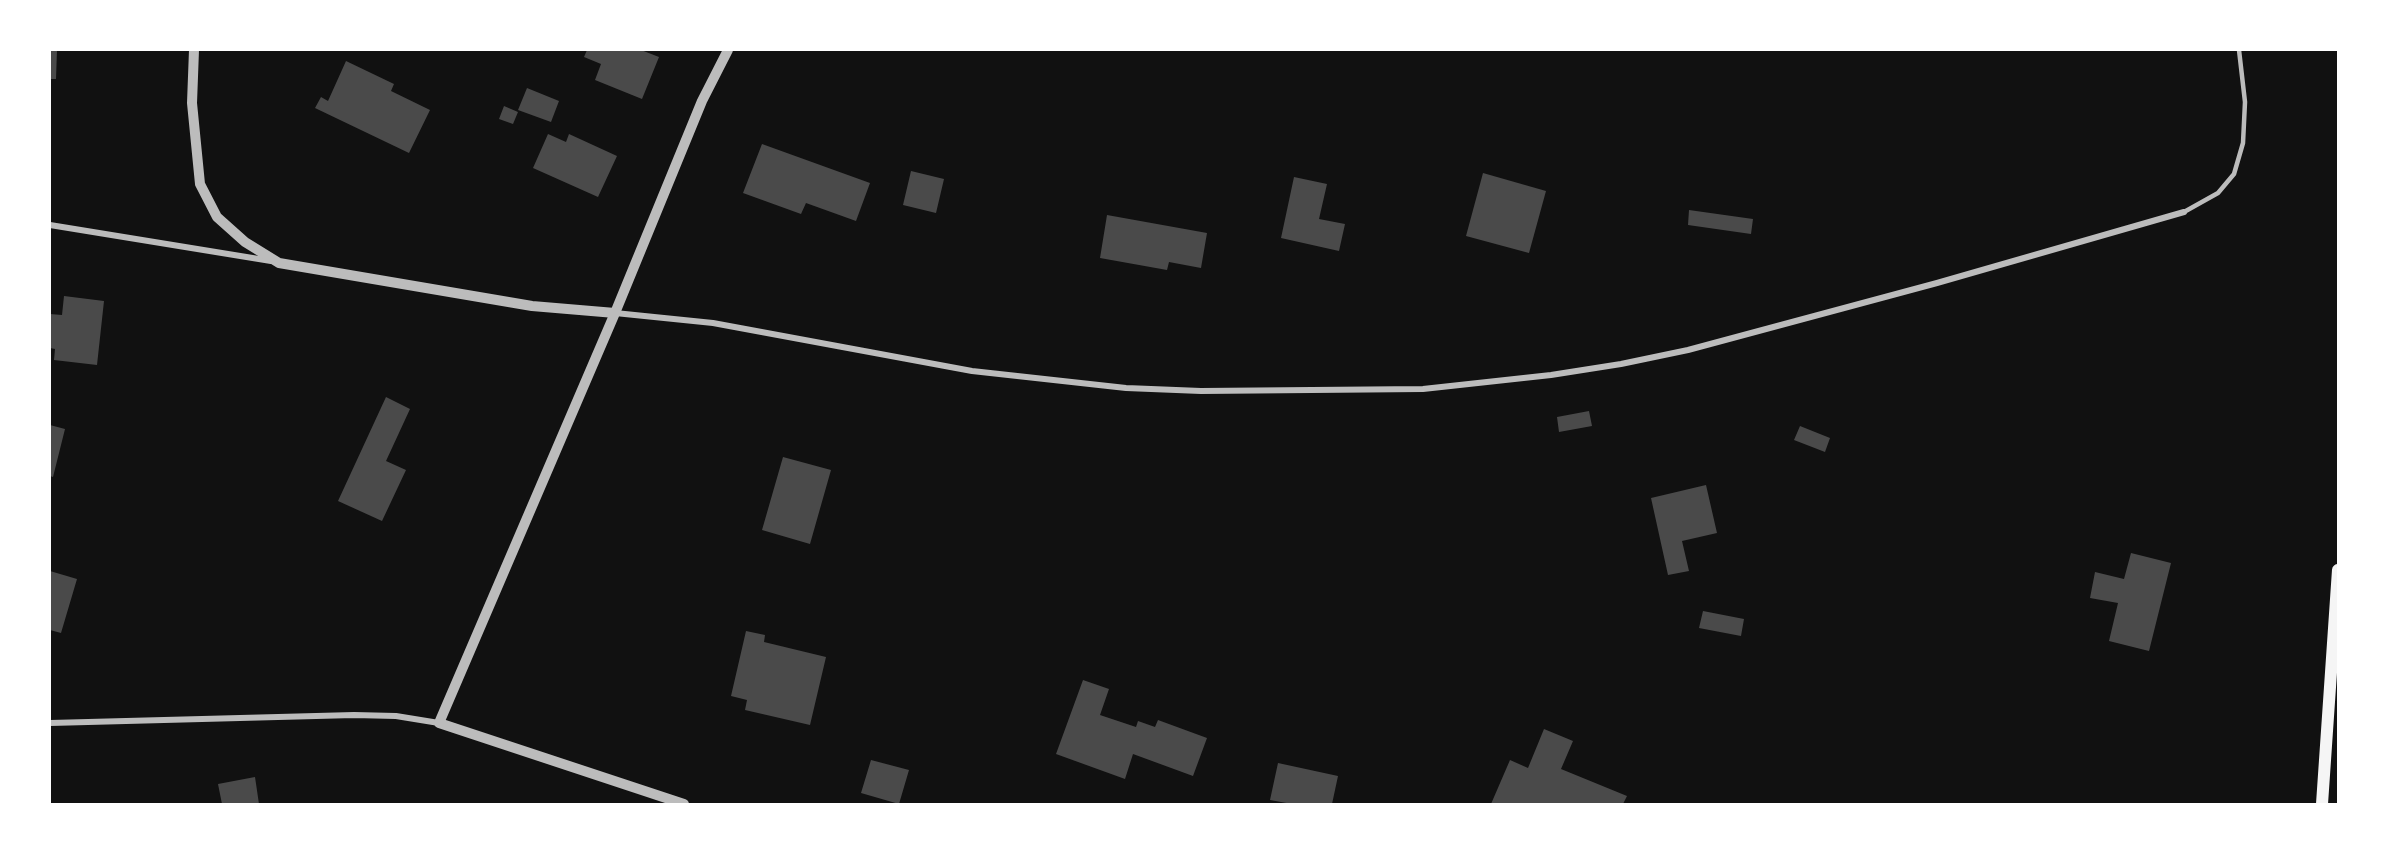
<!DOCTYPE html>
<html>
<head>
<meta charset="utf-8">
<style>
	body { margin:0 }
	#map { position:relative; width:2388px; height:854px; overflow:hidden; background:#111; font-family:Karla,sans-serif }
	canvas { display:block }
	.frame { position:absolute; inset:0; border:51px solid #fff; pointer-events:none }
</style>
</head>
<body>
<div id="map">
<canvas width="2388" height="854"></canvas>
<div class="frame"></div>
</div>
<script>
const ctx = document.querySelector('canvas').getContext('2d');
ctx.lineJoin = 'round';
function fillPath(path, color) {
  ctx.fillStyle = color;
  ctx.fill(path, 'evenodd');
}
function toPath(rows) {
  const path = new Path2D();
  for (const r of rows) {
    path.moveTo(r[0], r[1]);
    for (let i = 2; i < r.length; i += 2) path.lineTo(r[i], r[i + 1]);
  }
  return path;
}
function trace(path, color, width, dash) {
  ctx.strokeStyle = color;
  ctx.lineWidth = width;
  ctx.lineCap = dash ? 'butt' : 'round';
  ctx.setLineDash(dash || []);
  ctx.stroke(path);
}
const building = toPath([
	[50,50,57,50,56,79,50,79],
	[587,50,641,50,659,57,642,99,595,80,601,64,584,57],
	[346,61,394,84,391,91,430,110,409,153,315,108,321,97,328,101],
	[527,88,559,101,551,122,518,110],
	[504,106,518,112,513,124,499,119],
	[548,134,566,142,569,134,617,156,598,197,533,168],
	[762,144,870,183,856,221,806,203,801,214,743,193],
	[911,171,944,179,936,213,903,205],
	[1483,173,1546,191,1529,253,1466,236],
	[1294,177,1327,184,1319,219,1345,224,1339,251,1281,238],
	[1689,210,1753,219,1751,234,1688,225],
	[1107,215,1207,233,1201,268,1169,262,1167,270,1100,258],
	[64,296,104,301,97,365,54,360,55,349,50,348,50,314,62,315],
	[386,397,410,409,386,461,406,470,382,521,338,501],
	[1589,411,1592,426,1559,432,1557,417],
	[50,425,65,429,53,477,50,476],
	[1800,426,1830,438,1825,452,1794,440],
	[783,457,831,470,810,544,762,530],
	[1706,485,1717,533,1682,541,1689,571,1668,575,1651,498],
	[2131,553,2171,563,2149,651,2109,641,2118,603,2090,598,2095,572,2124,579],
	[50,571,77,579,61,633,50,630],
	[1703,611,1744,619,1741,636,1699,628],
	[746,631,765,635,764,642,826,657,810,725,745,710,747,700,731,696],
	[1083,680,1109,689,1100,715,1136,727,1138,721,1155,727,1158,720,1207,738,1193,776,1133,754,1125,779,1056,754],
	[1544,729,1573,741,1561,769,1627,796,1623,804,1491,804,1510,760,1528,768],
	[871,760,909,770,899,804,861,793],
	[1278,763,1338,776,1332,804,1292,804,1270,800],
	[255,777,259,804,222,804,218,784]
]);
const service = toPath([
	[2184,212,2218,193,2234,174,2243,143,2245,102,2239,50]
]);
const minor = toPath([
	[50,225,271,261],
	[615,313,713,323,972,371,1126,388,1201,391,1423,389,1551,375,1621,364,1688,350,1937,283,2184,212],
	[50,723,354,715,396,716,439,723]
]);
const tertiary = toPath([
	[194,50,192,103,200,184,217,217,245,242,279,263,532,306,615,313],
	[684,804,439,723,615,313,702,101,728,50]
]);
const secondary = toPath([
	[2322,804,2338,570]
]);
fillPath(building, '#4a4a4a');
trace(service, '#bcbcbc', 4.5);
trace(minor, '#bcbcbc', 6);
trace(tertiary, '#bcbcbc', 10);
trace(secondary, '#f5f5f5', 12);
</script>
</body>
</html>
